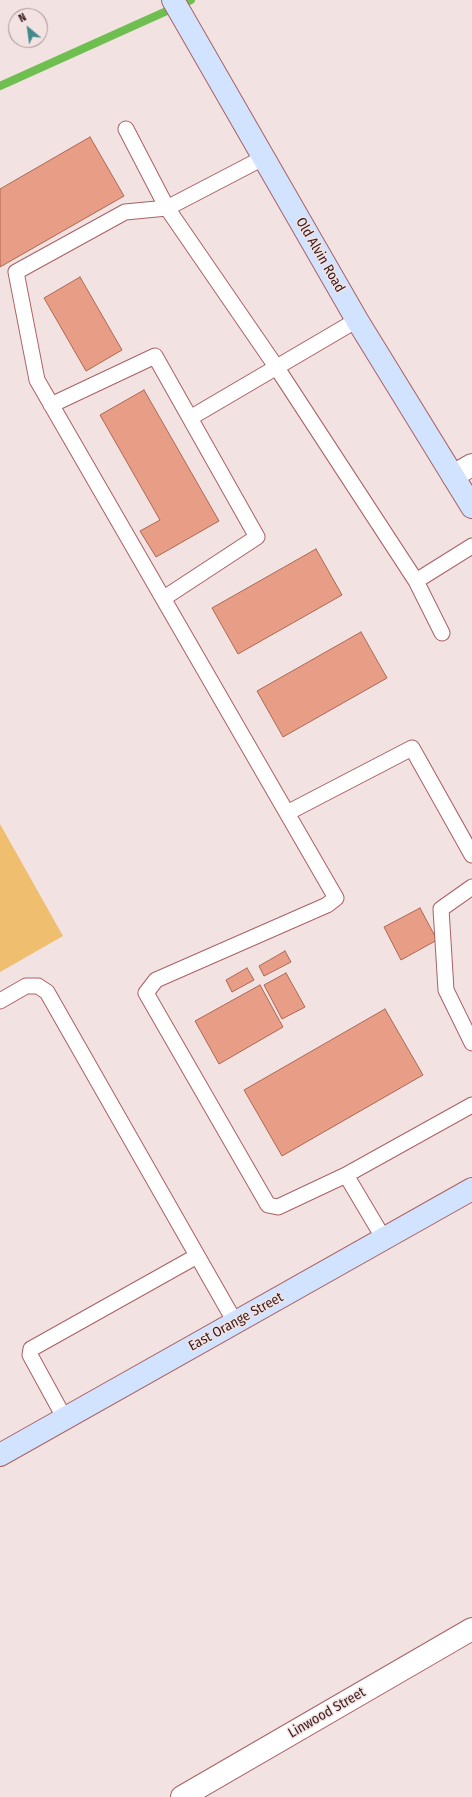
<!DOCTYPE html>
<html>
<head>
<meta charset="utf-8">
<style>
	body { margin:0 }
	#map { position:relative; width:472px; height:1797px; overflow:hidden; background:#f3e2e2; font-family:"Fira Sans Condensed",sans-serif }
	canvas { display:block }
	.north { position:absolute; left:8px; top:8px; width:40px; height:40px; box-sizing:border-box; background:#f3e2e2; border:1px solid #a99293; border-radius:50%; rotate:331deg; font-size:11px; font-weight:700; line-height:16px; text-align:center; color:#391b1c }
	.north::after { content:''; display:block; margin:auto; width:14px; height:18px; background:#428a8c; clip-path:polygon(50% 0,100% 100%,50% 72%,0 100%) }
</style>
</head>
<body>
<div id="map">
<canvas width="472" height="1797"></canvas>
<div class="north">N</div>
</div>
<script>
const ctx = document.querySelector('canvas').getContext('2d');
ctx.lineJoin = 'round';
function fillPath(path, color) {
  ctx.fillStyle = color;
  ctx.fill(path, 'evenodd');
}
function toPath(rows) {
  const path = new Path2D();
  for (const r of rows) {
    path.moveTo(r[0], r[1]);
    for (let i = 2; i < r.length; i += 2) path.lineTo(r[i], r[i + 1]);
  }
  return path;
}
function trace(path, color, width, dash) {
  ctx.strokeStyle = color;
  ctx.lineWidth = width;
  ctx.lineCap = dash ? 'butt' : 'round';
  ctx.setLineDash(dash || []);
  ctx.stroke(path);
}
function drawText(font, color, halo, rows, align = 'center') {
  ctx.font = font + ' "Fira Sans Condensed",sans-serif';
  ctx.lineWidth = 3;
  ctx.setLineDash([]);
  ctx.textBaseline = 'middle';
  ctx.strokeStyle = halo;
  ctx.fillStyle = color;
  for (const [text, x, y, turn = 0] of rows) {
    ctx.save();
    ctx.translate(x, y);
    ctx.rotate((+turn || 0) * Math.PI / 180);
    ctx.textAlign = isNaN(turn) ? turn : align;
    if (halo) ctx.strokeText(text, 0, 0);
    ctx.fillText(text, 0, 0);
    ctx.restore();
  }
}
const green = toPath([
	[0,824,63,936,0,972]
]);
const stream = toPath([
	[0,86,191,0]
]);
const building = toPath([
	[90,137,124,196,0,267,0,189,90,137],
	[80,277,122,350,86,371,44,298,80,277],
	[144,390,219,521,156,557,140,531,160,520,100,415,144,390],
	[316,549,342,595,238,654,212,608,316,549],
	[361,632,387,678,283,737,257,691,361,632],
	[420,908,437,940,401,960,384,927,420,908],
	[285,951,291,962,264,976,259,966,285,951],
	[247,968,254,980,232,992,226,980,247,968],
	[286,973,305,1007,282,1019,264,985,286,973],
	[260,985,283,1027,219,1064,195,1021,260,985],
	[385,1009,423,1075,282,1156,244,1090,385,1009]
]);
const lane = toPath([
	[126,129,167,208,277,368,416,581,472,546],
	[263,158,167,208,125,212,16,272,37,380,336,898,327,905,156,980,146,993,268,1205,278,1207,346,1175],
	[51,405,155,356,257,537,164,598],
	[190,418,357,320],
	[416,581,442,633],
	[287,813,412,748,472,855],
	[472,887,441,909,446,990,472,1043],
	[0,1001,26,986,38,986,47,992,235,1322],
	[384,1239,346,1175,472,1105],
	[65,1419,30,1355,31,1349,197,1256]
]);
const street = toPath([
	[453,476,472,465],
	[182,1797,472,1629]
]);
const secondary = toPath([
	[173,0,357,320,472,507],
	[0,1455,472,1189]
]);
const streetNames = [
	["Old Alvin Road",320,255,60],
	["East Orange Street",236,1322,-29],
	["Linwood Street",327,1713,-30]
];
fillPath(green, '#efbe6f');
trace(stream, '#6ebe50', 8);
fillPath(building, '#e79d86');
trace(building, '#ad6752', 1);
trace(lane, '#aa6063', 17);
trace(street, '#aa6063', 24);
trace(secondary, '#aa6063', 24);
trace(lane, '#fff', 15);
trace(street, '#fff', 22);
trace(secondary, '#d1e3fe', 22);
drawText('14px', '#391b1c', '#f3e2e2', streetNames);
</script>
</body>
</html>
